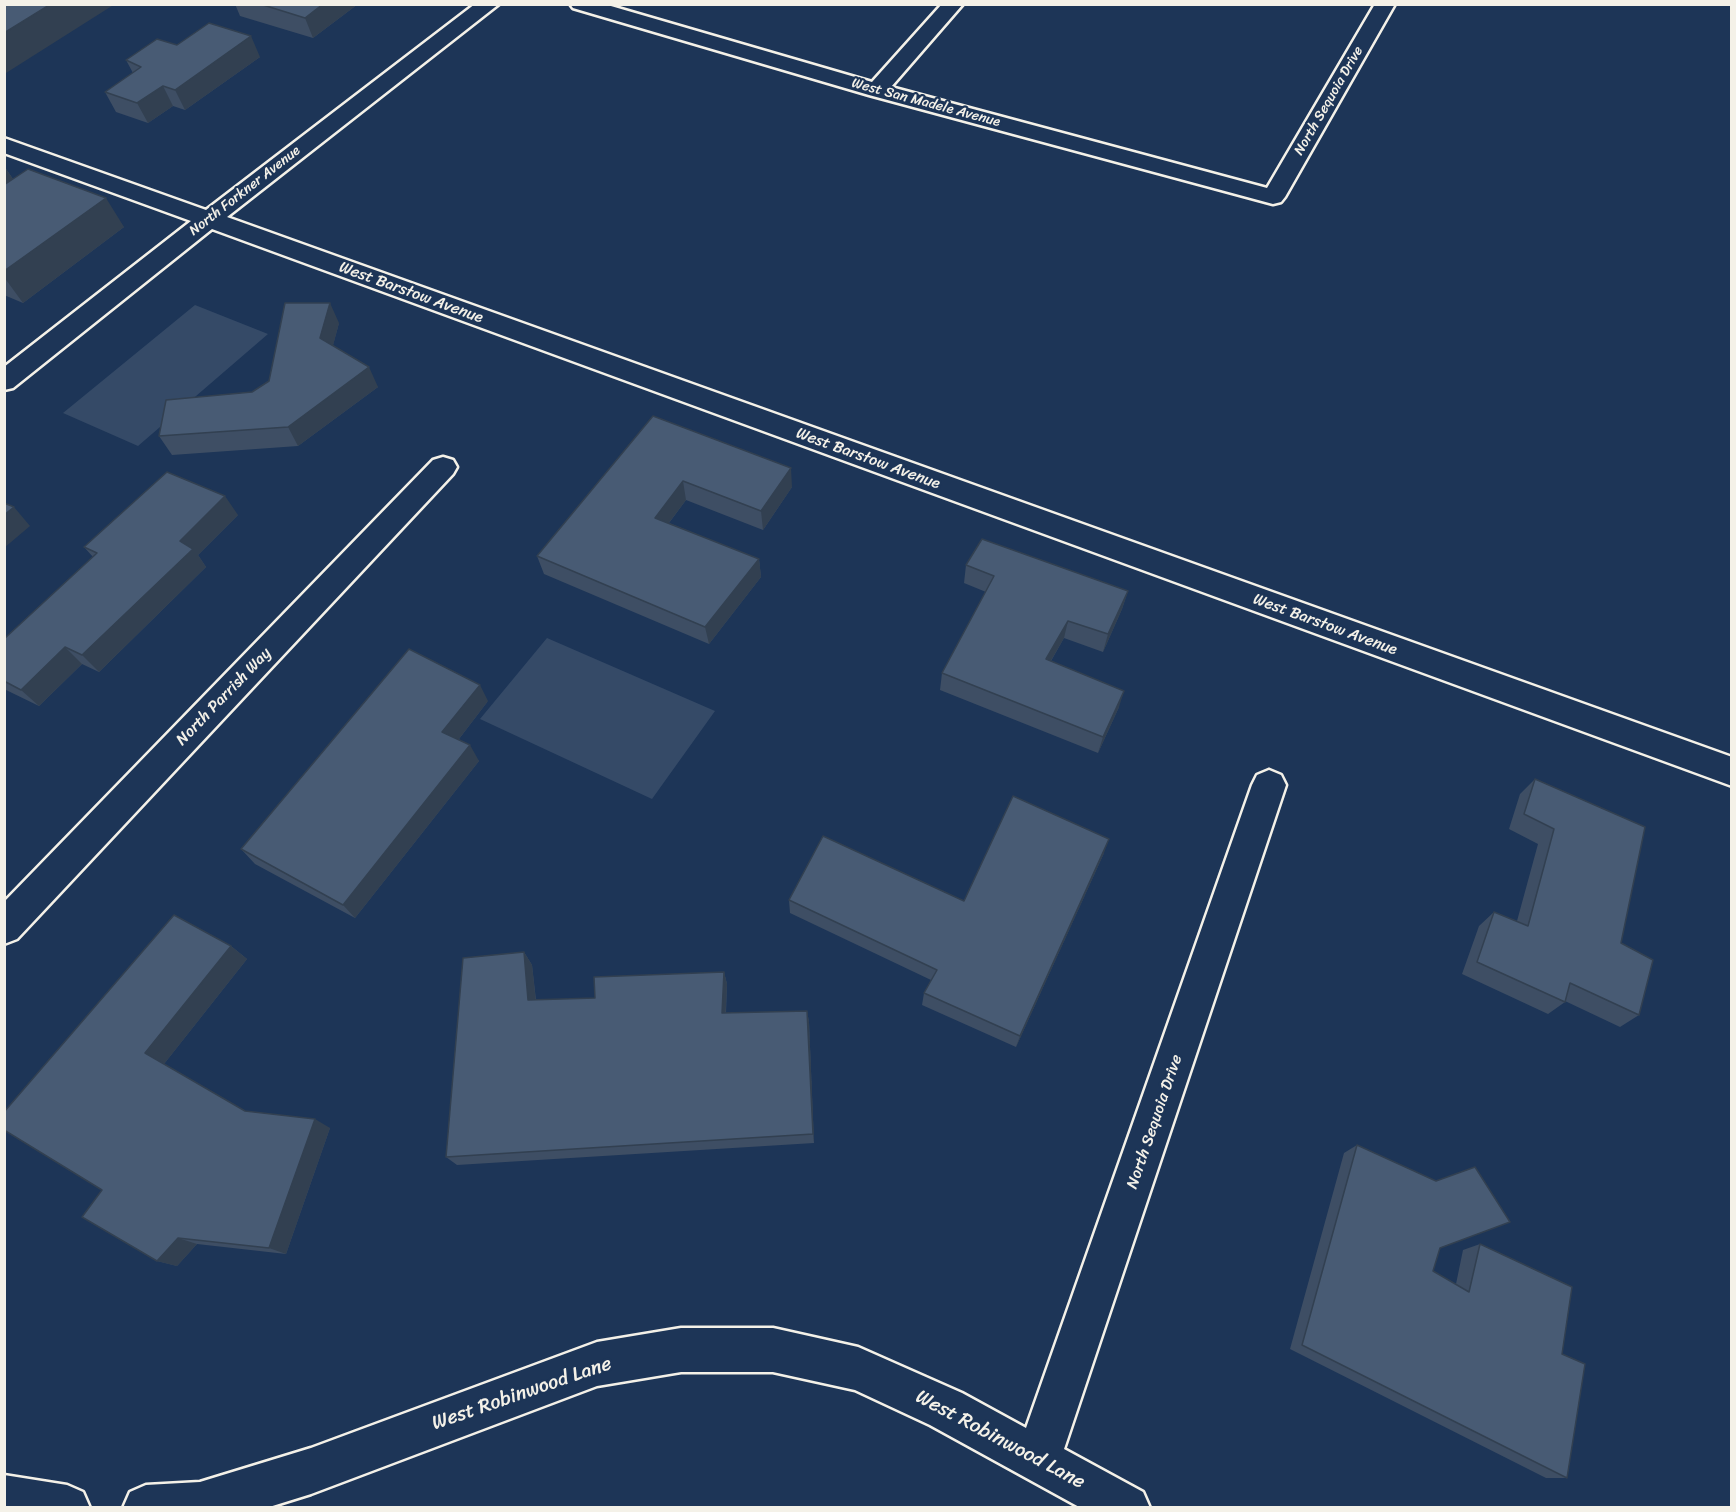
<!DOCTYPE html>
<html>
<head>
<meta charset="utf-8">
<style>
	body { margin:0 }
	#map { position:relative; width:1736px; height:1512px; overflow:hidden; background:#1d3557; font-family:Sriracha,sans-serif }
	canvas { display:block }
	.frame { position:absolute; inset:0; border:6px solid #f4f1e8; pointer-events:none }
</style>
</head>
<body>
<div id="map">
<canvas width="1736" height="1512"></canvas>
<div class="frame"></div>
</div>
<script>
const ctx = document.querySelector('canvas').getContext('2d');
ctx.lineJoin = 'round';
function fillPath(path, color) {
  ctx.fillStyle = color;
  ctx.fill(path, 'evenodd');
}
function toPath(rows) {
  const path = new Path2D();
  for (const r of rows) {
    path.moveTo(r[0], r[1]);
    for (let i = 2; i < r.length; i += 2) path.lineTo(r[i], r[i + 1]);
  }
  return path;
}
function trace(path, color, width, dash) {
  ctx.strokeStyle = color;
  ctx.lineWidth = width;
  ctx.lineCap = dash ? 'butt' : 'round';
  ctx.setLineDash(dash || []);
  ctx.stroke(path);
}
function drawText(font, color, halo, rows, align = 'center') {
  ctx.font = font + ' Sriracha,sans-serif';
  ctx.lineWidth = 4.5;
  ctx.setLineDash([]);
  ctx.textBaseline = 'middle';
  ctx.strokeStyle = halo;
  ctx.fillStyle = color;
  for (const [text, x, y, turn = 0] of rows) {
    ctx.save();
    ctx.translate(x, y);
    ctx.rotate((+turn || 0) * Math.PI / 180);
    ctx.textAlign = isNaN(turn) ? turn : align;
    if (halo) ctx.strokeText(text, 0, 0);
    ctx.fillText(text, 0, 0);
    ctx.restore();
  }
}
const green = toPath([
	[195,305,268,334,138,446,63,413],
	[547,638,715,711,652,799,480,719]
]);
const minor = toPath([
	[475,4,499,4,227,217,1732,757,1732,786,212,229,13,388,4,390,4,367,191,221,4,153,4,138,206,210,475,4],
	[570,4,604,4,872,82,942,4,963,4,891,87,1267,188,1375,4,1395,4,1285,197,1281,202,1273,204,869,95,573,8,570,4],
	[443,457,453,460,457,467,453,474,17,939,4,944,4,902,433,460,443,457],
	[1269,770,1281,775,1286,785,1064,1449,1143,1492,1150,1508,1081,1508,930,1425,855,1390,773,1372,681,1372,597,1386,311,1494,266,1508,123,1508,130,1492,146,1485,200,1482,311,1448,597,1342,681,1328,773,1328,858,1347,962,1393,1026,1428,1252,785,1257,775,1269,770],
	[4,1475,67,1485,83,1492,90,1508,4,1508,4,1475]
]);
const wall = toPath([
	[235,4,358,4,313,38,240,16],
	[177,45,260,57,185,110,173,106,148,123,116,112,105,92,133,73,126,60],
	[4,166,13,179,124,227,23,303,4,295],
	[339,323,333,345,378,387,298,446,172,455,159,436,252,392,269,381],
	[653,416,792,487,763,530,686,500,669,523,759,559,761,577,709,644,544,574,537,556],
	[238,515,198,555,206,567,99,672,82,664,39,706,4,689,4,639,93,557,84,547],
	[966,565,1128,591,1122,609,1103,652,1064,638,1051,661,1119,707,1098,753,940,690,942,673,986,592,964,583],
	[488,701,459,739,479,761,355,918,255,864,241,849],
	[1535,779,1621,943,1639,1015,1620,1027,1565,1001,1565,1002,1548,1014,1462,974,1479,926,1494,912,1517,921,1538,844,1509,829,1520,794],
	[1104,853,1016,1047,922,1005,924,993,931,980,790,913,789,900,964,901],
	[174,915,231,946,247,959,164,1064,245,1111,330,1128,286,1254,197,1244,177,1266,157,1261,102,1190],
	[524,952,532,965,536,1000,595,998,724,972,727,984,726,1013,807,1011,809,1022,814,1143,457,1165,446,1157],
	[1357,1145,1440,1248,1433,1271,1456,1284,1463,1250,1480,1244,1562,1354,1567,1478,1546,1478,1290,1349,1344,1153]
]);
const shadedWall = toPath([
	[51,4,115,4,6,73,4,70,4,33],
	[323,4,358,4,313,38,305,18],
	[251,36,260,57,185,110,175,90],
	[163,86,173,106,148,123,137,103],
	[4,166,19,188,4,198],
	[106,198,124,227,23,303,4,277,4,271],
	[330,303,339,323,330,357,320,338],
	[369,367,378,387,298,446,288,427],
	[791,468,792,487,763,530,761,511],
	[683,481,686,500,659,536,655,518],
	[225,496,238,515,198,555,206,567,99,672,82,655,180,541],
	[14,507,30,526,4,548,4,515],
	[759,559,761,577,709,644,705,627],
	[1128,591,1122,609,1103,652,1108,634],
	[1068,621,1064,638,1042,676,1046,659],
	[65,647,82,664,39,706,21,690],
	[480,685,488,701,452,748,442,732],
	[1124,691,1119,707,1098,753,1103,737],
	[470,745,479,761,355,918,343,905],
	[1109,839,1104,853,1016,1047,1020,1036],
	[231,946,247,959,164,1064,145,1053],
	[524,952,532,965,537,1012,528,1000],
	[724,972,727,984,725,1024,722,1013],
	[807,1011,809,1022,814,1143,813,1134],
	[315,1119,330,1128,286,1254,269,1248],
	[178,1238,197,1244,177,1266,157,1261]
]);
const building = toPath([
	[4,4,51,4,4,33,4,4],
	[260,4,323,4,305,18,260,4],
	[209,23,251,36,175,90,163,86,137,103,105,92,141,67,126,60,157,39,177,45,209,23],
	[28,169,106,198,4,271,4,185,28,169],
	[285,303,330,303,320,338,369,367,288,427,159,436,166,400,252,392,269,381,285,303],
	[653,416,791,468,761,511,683,481,655,518,759,559,705,627,537,556,653,416],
	[167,472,225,496,180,541,193,549,82,655,65,647,21,690,4,681,4,639,97,553,84,547,167,472],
	[4,503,14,507,4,515,4,503],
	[982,539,1128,591,1108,634,1068,621,1046,659,1124,691,1103,737,942,673,994,576,966,565,982,539],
	[409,649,480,685,442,732,470,745,343,905,241,849,409,649],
	[1535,779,1645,827,1621,943,1653,960,1639,1015,1570,983,1565,1002,1477,962,1494,912,1528,926,1554,829,1524,814,1535,779],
	[1013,796,1109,839,1020,1036,924,993,937,970,789,900,823,836,964,901,1013,796],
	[174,915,231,946,145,1053,245,1111,315,1119,269,1248,178,1238,157,1261,82,1217,102,1190,4,1130,4,1112,174,915],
	[524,952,528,1000,595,998,594,977,724,972,722,1013,807,1011,813,1134,446,1157,463,958,524,952],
	[1357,1145,1436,1181,1475,1167,1510,1222,1440,1248,1433,1271,1469,1292,1480,1244,1572,1287,1562,1354,1585,1364,1567,1478,1302,1345,1357,1145]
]);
const farStreetnames = [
	["North Sequoia Drive",1329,101,-60],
	["West San Madele Avenue",926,103,15],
	["North Forkner Avenue",245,191,-38]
];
const streetNames = [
	["West Barstow Avenue",411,293,20],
	["West Barstow Avenue",868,459,20],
	["West Barstow Avenue",1325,625,20],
	["North Parrish Way",224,697,-46],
	["North Sequoia Drive",1155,1122,-71]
];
const nearStreetnames = [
	["West Robinwood Lane",522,1394,-19],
	["West Robinwood Lane",1000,1440,28]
];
fillPath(green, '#354a67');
trace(minor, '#f4f1e8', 5);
fillPath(minor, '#1d3557');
fillPath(wall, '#3e4e64');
fillPath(shadedWall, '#324051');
fillPath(building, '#485b74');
trace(building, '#324051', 1.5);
drawText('14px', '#f4f1e8', '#1d3557', farStreetnames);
drawText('16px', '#f4f1e8', '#1d3557', streetNames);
drawText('20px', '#f4f1e8', '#1d3557', nearStreetnames);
</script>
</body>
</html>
